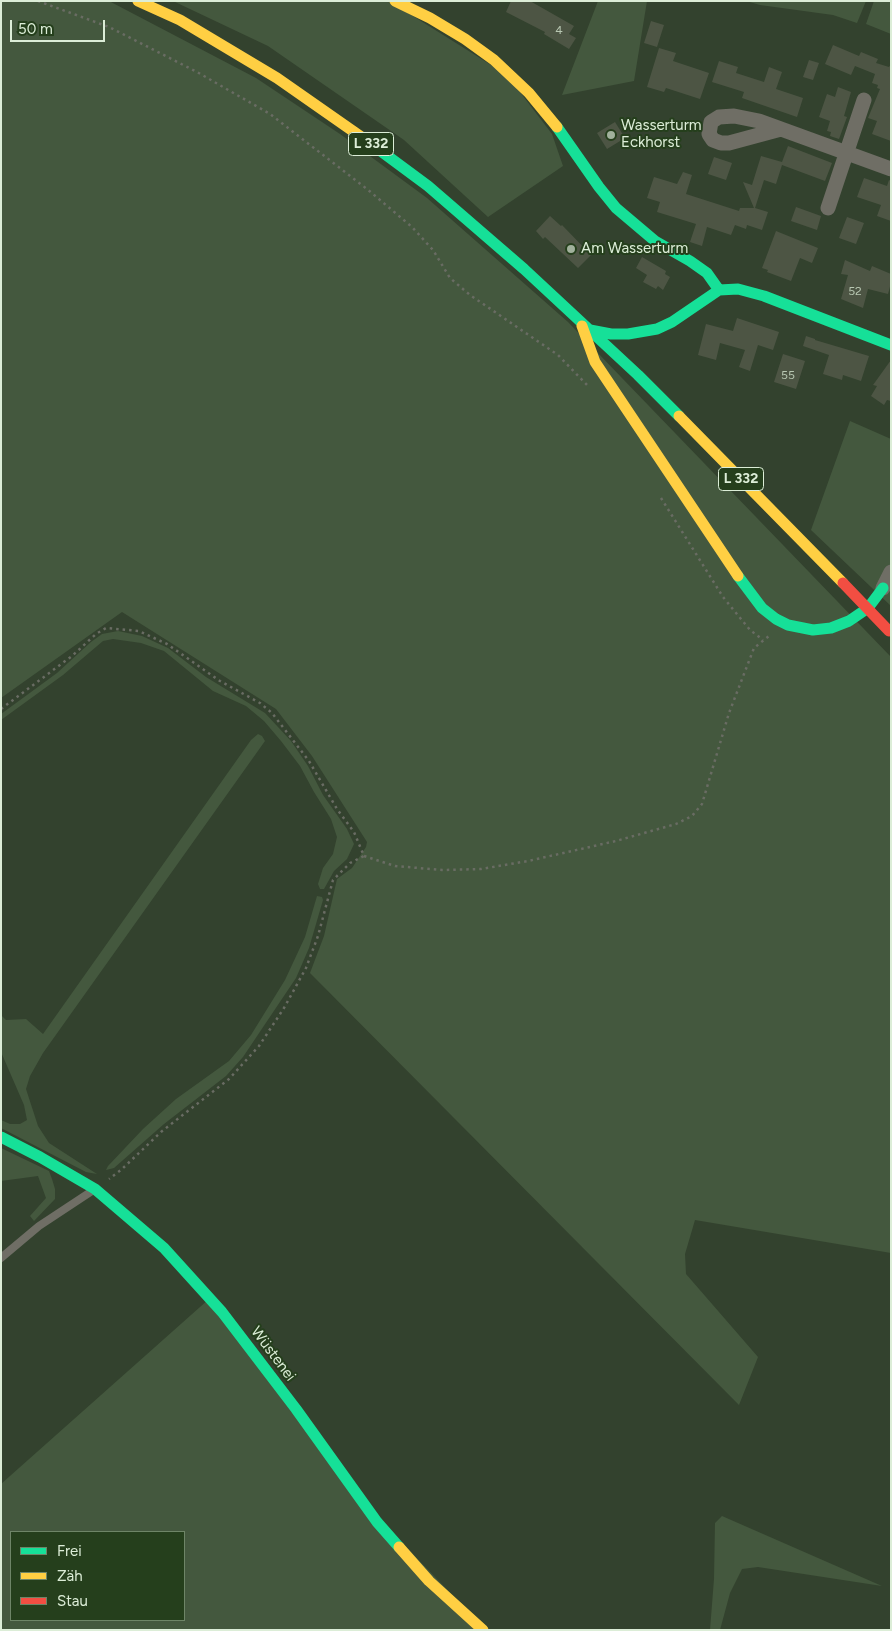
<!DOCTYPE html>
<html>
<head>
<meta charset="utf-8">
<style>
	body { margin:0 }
	#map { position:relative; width:892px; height:1631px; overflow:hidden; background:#33422e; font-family:Figtree,sans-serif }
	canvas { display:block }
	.frame { position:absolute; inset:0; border:2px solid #dcedd7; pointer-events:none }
	.legend { position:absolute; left:10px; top:1531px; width:175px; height:90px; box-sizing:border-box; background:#253f1c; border:1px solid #6e8567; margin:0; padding:6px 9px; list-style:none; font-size:15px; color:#dcedd7 }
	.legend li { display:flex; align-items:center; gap:10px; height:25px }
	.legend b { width:25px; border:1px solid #6e8567 }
	.scale { position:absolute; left:10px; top:20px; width:95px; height:22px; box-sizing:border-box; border:2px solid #dcedd7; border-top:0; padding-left:6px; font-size:15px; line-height:18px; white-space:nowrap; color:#dcedd7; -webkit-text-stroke:4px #253f1c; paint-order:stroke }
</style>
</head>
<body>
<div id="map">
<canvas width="892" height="1631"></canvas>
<div class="frame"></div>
<ul class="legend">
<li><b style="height:6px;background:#16e098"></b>Frei</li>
<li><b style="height:6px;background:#ffcf43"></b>Zäh</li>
<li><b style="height:6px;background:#f24e42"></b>Stau</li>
</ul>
<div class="scale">50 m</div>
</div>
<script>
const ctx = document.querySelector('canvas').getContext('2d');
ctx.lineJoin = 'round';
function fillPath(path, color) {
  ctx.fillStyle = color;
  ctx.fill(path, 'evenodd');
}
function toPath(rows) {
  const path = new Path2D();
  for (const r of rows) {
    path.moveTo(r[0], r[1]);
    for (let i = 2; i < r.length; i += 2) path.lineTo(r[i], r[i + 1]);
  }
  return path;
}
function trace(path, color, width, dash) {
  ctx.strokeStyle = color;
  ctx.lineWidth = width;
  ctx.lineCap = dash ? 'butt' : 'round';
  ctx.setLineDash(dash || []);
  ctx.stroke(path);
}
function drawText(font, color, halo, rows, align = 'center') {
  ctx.font = font + ' Figtree,sans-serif';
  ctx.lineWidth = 4;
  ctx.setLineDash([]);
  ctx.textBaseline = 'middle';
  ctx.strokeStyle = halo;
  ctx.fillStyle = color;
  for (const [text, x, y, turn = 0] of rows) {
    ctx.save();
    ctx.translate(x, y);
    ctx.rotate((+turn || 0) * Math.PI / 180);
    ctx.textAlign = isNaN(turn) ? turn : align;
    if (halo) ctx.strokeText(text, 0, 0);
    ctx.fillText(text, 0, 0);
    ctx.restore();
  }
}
const green = toPath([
	[1,1,109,1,256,78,340,134,427,198,568,322,891,657,891,1253,695,1220,685,1254,686,1274,758,1357,739,1405,310,973,324,936,337,879,352,868,366,847,367,842,312,756,276,709,122,612,1,698],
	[173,1,389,1,507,75,552,134,563,166,488,217,404,140,268,46],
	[598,1,647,1,634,81,562,95],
	[746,1,866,1,857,23,833,15,760,5],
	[874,1,891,1,891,34,866,24],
	[850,421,891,439,891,606,811,530],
	[118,631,142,636,168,648,206,677,265,713,291,741,308,766,323,795,347,829,354,844,347,859,334,871,324,889,320,889,318,884,323,868,333,854,337,837,331,819,314,792,300,766,281,741,264,721,246,706,213,691,164,651,141,643,113,639,103,641,63,675,1,720,1,714,57,673,91,642,102,634],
	[258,734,262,736,265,741,43,1053,30,1076,26,1089,38,1126,49,1143,97,1174,86,1172,1,1128,1,1120,10,1124,20,1124,27,1120,24,1105,1,1052,1,1015,6,1020,26,1019,43,1034,251,740],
	[317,896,322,897,323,900,309,948,296,978,243,1057,226,1076,164,1124,114,1168,106,1170,108,1166,143,1129,176,1099,229,1061,251,1035,285,980,305,937],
	[1,1148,49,1171,52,1179,55,1189,55,1199,34,1221,30,1216,46,1198,38,1176,1,1181],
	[209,1299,382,1522,486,1630,1,1630,1,1484],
	[11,1532,184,1532,184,1620,11,1620],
	[722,1516,882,1586,758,1567,742,1569,730,1593,720,1630,710,1630,714,1579,715,1523]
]);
const building = toPath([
	[511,1,530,1,574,26,569,34,576,38,569,49,544,34,545,32,506,12],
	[651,21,664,25,657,47,644,43],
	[833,45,859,56,861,52,878,59,876,63,889,67,891,64,891,141,872,134,877,121,868,118,880,89,877,88,878,85,872,83,875,74,855,66,851,75,825,64],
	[659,48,676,53,673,61,709,73,700,99,666,88,664,92,647,87],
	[809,60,819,63,813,80,803,77],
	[719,61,738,67,736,73,764,82,769,67,782,72,776,89,803,98,797,117,742,98,744,92,712,82],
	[838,87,851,92,844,116,847,117,839,139,830,136,831,132,827,131,830,121,819,117,827,94,835,97],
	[615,122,625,138,607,149,597,133],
	[788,146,832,163,825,181,782,165,776,184,764,180,755,208,768,212,762,230,747,225,746,229,735,225,731,235,707,227,702,246,690,242,696,224,657,212,660,202,647,198,654,177,677,184,683,172,692,175,686,194,739,211,740,208,754,208,743,182,752,185,761,156,782,162],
	[714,157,732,163,726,180,708,174],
	[864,178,887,186,889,180,891,181,891,221,877,216,881,205,857,197],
	[796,207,821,216,817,230,791,221],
	[550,216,561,226,562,225,591,255,578,268,545,237,543,239,536,231],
	[847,217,864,223,856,244,839,238],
	[776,231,818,248,812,263,800,258,791,281,767,272,768,270,762,268],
	[642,257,666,271,665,274,670,277,663,290,658,286,656,289,643,282,647,275,636,268],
	[845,260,870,271,872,266,891,274,891,283,888,294,868,289,863,308,841,299,848,275,841,274],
	[737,318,779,332,773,350,758,345,750,371,739,367,745,350,720,343,716,360,698,355,706,324,733,331],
	[806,336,815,339,815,340,869,356,861,381,843,375,842,380,823,374,829,355,803,346],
	[783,354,805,361,796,389,774,382],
	[891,360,891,401,887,400,884,405,871,396,877,386,873,385]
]);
const path = toPath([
	[38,1,109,27,197,72,270,114,367,189,412,227,433,250,450,278,470,295,558,355,587,385],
	[661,498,723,597,750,630,763,640],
	[1,709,72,656,96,634,106,628,139,631,167,644,220,681,260,703,272,713,309,761,337,809,354,832,364,856,350,863,333,880,318,936,306,968,284,1008,259,1046,229,1079,161,1132,121,1170,109,1179],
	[364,856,395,866,442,870,481,869,528,861,616,841,676,824,692,816,702,804,729,713,754,648,769,636]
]);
const lane = toPath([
	[1,1258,39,1226,92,1191]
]);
const street = toPath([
	[781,129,729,143,721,143,713,140,709,134,711,122,719,117,734,116,759,121,891,169],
	[828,208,864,100],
	[883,588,891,572]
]);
const fast = toPath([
	[557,127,599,187,616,208,655,241,690,261,707,273,719,290,738,289,764,296,891,345],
	[370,143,428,186,524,269,638,375,679,416],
	[590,330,611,334,628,334,657,329,672,322,719,290],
	[738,576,762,608,776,619,788,625,813,630,831,628,849,621,868,608,883,588],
	[1,1137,40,1157,95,1189,164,1248,222,1312,296,1409,377,1522,399,1547]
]);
const slow = toPath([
	[138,1,180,20,277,78,370,143],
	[395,1,430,18,465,39,494,60,529,93,557,127],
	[582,326,595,362,738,576],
	[679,416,843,583],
	[399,1547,429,1581,483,1630]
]);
const jamBridge = toPath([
	[843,583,889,631]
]);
const markers = [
	[611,135,5,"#a1b19c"],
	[571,249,5,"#a1b19c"]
];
const numberNames = [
	["4",559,30],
	["52",855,291],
	["55",788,375]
];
const shields = [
	[371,144,45],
	[741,479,45]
];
const shieldNames = [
	["L 332",371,144],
	["L 332",741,479]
];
const poiNames = [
	["Wasserturm",621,126],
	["Eckhorst",621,143],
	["Am Wasserturm",581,249]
];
const streetNames = [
	["Wüstenei",273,1354,53]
];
fillPath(green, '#44583e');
fillPath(building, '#4d5544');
trace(path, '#696c63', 2.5, [2.5, 4]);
trace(lane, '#6f6e65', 8);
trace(street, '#6f6e65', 15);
trace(fast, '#16e098', 11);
trace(slow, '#ffcf43', 11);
trace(jamBridge, '#f24e42', 11);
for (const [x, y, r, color] of markers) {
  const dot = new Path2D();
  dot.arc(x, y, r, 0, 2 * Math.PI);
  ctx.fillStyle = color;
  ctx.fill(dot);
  trace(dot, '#253f1c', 2);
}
drawText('12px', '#b8c7b2', null, numberNames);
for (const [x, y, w] of shields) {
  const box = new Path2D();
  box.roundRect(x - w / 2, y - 11.5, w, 23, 4);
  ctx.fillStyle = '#253f1c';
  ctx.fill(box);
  trace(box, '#dcedd7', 1);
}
drawText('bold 14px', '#dcedd7', null, shieldNames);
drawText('15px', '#dcedd7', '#253f1c', poiNames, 'left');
drawText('15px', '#dcedd7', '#253f1c', streetNames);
</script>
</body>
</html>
